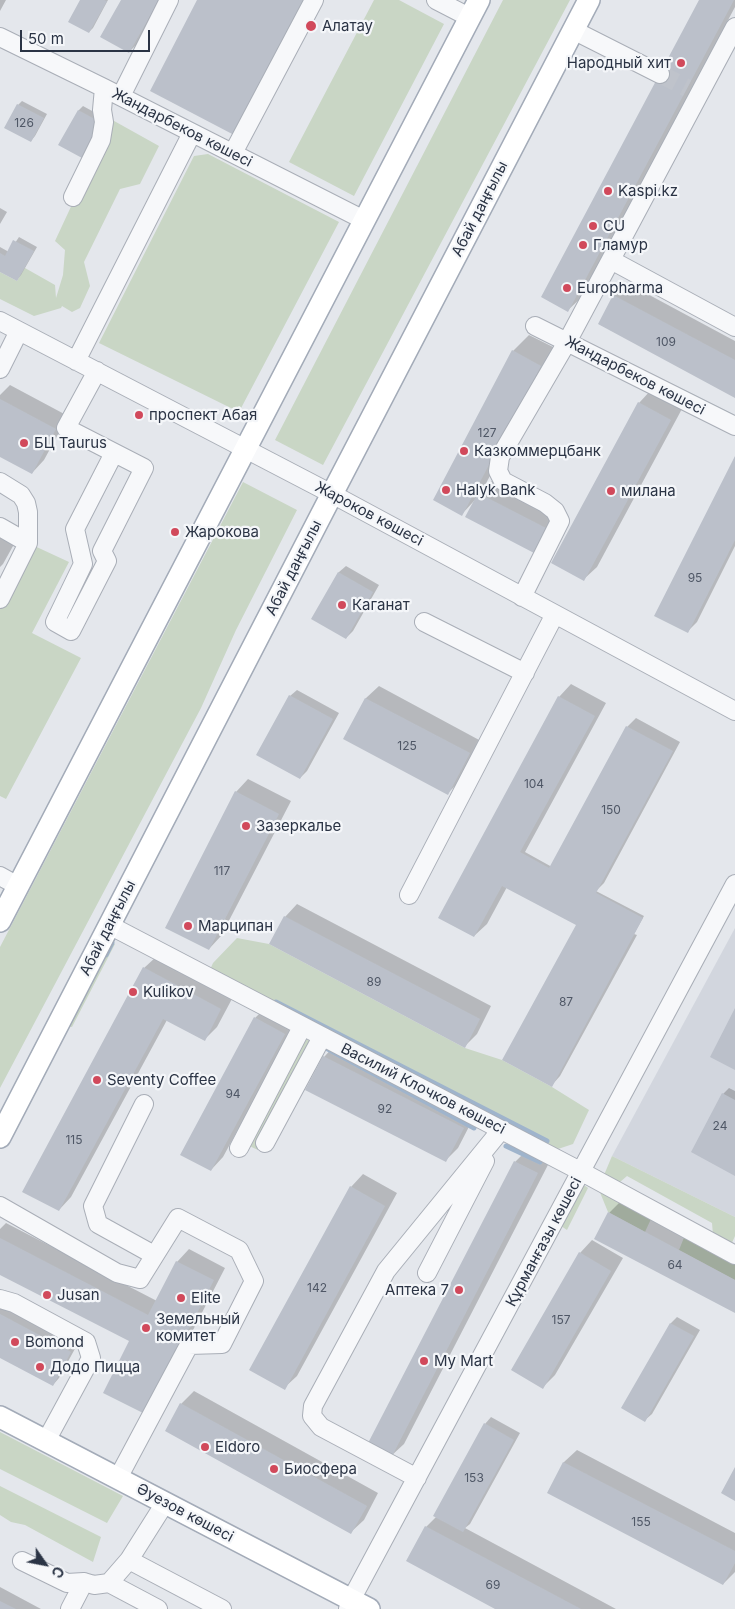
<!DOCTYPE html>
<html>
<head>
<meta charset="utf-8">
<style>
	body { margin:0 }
	#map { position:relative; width:735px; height:1609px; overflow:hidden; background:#e4e7ec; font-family:Inter,sans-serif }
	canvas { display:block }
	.north { position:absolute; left:20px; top:1539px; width:50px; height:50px; -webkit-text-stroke:4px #f4f6f9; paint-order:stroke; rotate:123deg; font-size:14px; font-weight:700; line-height:20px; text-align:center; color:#2b3445 }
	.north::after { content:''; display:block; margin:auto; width:18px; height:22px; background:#2b3445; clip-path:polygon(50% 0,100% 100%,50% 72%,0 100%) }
	.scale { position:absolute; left:20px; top:30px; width:130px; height:22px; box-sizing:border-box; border:2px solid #2b3445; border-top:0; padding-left:6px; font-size:15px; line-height:18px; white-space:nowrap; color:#2b3445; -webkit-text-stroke:4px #f4f6f9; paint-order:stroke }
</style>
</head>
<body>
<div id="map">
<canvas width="735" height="1609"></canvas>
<div class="north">С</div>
<div class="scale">50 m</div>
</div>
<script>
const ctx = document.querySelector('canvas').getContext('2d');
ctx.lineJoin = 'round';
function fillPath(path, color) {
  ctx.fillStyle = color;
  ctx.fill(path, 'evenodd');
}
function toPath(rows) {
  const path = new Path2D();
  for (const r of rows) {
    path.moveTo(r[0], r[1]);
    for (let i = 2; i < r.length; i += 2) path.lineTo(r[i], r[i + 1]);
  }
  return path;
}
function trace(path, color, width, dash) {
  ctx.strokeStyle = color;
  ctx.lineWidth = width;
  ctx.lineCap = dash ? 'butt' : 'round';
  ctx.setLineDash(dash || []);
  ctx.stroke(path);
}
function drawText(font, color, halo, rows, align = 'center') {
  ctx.font = font + ' Inter,sans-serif';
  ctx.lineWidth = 4.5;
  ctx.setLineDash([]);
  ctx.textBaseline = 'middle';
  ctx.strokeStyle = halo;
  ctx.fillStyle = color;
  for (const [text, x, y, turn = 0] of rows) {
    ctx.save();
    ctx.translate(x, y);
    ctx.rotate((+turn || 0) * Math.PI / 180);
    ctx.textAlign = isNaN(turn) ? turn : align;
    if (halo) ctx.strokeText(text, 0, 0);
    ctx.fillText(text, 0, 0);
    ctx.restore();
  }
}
const built = toPath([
	[735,928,735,1217,612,1156]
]);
const green = toPath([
	[374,0,399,0,444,24,354,196,289,162],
	[503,0,570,0,323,465,275,440],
	[107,117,159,146,140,184,120,189,84,262,90,286,80,308,72,312,62,306,61,308,34,316,0,299,0,272,17,281,25,268,55,285,56,298,63,275,65,250,55,241,109,125],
	[208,154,339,222,239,412,99,343,194,156],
	[243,482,297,510,236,630,201,708,0,1088,0,947],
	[28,543,69,562,32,633,81,658,6,799,0,796,0,598],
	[237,938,269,944,465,1048,502,1060,552,1087,589,1110,573,1144,558,1149,209,972,213,963],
	[102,940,115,944,72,1027,58,1024],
	[303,1037,311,1042,312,1045,258,1150,245,1144],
	[612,1156,735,1217,735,1236,731,1245,713,1235,712,1223,627,1176,620,1182,604,1175],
	[577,1180,588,1188,567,1230,555,1222],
	[599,1190,651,1219,645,1232,608,1212],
	[685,1235,735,1262,735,1280,679,1250],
	[0,1432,123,1496,107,1523,0,1469],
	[0,1486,101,1537,93,1562,25,1525,11,1522,0,1515]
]);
const shadow = toPath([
	[0,0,6,0,0,11],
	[81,0,108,0,93,28,89,32],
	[122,0,161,0,136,45,129,52],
	[701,0,735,0,735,7,581,298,568,310],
	[22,101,47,114,35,136,31,141,18,105],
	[83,106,105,118,86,153,82,157,60,145,79,110],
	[0,208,7,212,0,224],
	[19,237,37,247,21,275,17,280,0,270,0,247,9,252],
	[627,283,735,341,735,396,599,324,614,295],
	[529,335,557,349,483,489,492,481,558,515,546,539,534,551,474,501,462,514,513,351],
	[10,385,68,416,44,460,32,473,0,456,0,395],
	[651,390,683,407,597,567,584,579,639,403],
	[735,458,735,546,697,622,688,631],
	[0,527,18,537,3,564,0,567],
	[346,566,379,585,353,631,346,638,313,619,339,572],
	[571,684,606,703,525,852,552,867,627,727,636,718,680,742,604,883,596,891,644,916,634,934,637,935,560,1076,552,1085,580,920,507,887,487,924,474,936,559,697],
	[379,686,481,741,460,781,448,793,345,738,366,698],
	[297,690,339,713,307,771,300,778,290,696],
	[248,779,291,801,221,936,209,949,236,792],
	[297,904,491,1006,477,1034,465,1046,285,917],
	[157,956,233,997,217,1027,204,1040,167,1020,71,1197,59,1210,144,968],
	[267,1006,297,1021,223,1157,211,1170,255,1018],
	[336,1044,475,1115,458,1148,446,1160,324,1057],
	[729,1088,735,1091,735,1174,723,1094],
	[528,1149,550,1161,404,1444,391,1456,515,1162],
	[363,1174,397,1193,297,1376,284,1388,351,1187],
	[621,1201,735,1261,735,1312,609,1213],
	[6,1223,157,1301,177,1262,189,1249,225,1268,157,1400,131,1341,0,1273,0,1229],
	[592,1240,623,1258,555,1375,543,1387,580,1253],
	[0,1304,77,1345,59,1378,53,1385,0,1356],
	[677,1317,700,1330,652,1414,645,1420,671,1323],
	[194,1391,378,1493,364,1520,351,1532,167,1430,181,1404],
	[491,1417,520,1433,470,1524,465,1528,616,1609,498,1609,408,1561,426,1527,437,1516,485,1424],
	[577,1450,735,1533,735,1572,723,1584,548,1492,564,1462],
	[0,1587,41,1609,0,1609]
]);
const stream = toPath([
	[106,955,112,943],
	[276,1002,547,1141],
	[326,1048,474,1128],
	[506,1146,540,1162]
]);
const building = toPath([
	[80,0,104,0,107,1,89,33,68,22],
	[121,0,159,0,129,53,100,37],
	[197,0,306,0,236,136,150,91],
	[699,0,734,0,568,312,541,297],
	[17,104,44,118,31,142,4,128],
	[78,110,102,123,82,158,58,145],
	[13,240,34,251,17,281,0,272,0,253,5,256],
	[613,295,735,360,735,398,598,324],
	[512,350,541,366,462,516,433,500],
	[0,399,56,429,32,474,0,457],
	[638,402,671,420,584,581,551,563],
	[735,456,735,540,688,633,654,616],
	[478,493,546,528,534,553,465,517],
	[338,572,373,592,346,639,311,619],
	[289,695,333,719,300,779,256,755],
	[558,696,595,716,520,852,549,868,626,726,673,751,596,893,643,918,552,1087,502,1060,576,925,502,886,474,937,438,918],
	[365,698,470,753,448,795,343,739],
	[235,791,279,814,209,950,165,928],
	[284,916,480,1019,465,1048,269,944],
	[143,967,221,1009,205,1041,163,1019,59,1211,22,1192],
	[735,1008,735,1070,710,1057],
	[254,1017,285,1034,211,1171,180,1155],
	[323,1056,464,1128,446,1162,305,1090],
	[722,1093,735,1100,735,1176,691,1152],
	[514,1161,538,1173,391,1458,367,1445],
	[350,1186,385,1206,285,1390,249,1370],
	[608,1212,735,1280,735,1313,594,1239],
	[0,1238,148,1315,176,1261,214,1280,145,1414,103,1393,129,1341,0,1275],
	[579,1252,611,1271,543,1389,511,1370],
	[0,1314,71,1352,53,1386,0,1358],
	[670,1323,694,1336,645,1422,621,1408],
	[180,1403,367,1506,351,1534,165,1431],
	[484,1423,514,1440,463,1532,433,1516],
	[563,1462,735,1551,735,1563,723,1585,547,1493],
	[735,1467,735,1501,721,1493],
	[425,1526,581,1609,495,1609,406,1561],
	[0,1601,16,1609,0,1609]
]);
const minorTunnel = toPath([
	[660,74,687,88]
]);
const minor = toPath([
	[436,0,469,17],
	[573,30,660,74],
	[0,37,104,88,364,220],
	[121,96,169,0],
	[233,153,314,0],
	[73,197,101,140,104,122,102,110,104,88],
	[611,260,735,327],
	[0,321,332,494,735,711],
	[535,326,735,426],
	[76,361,192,133],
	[0,369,19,331],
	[97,371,66,428,144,468,102,551,107,561,71,631,55,622,83,564,75,529,114,453],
	[0,482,21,495,26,503,28,512,28,543,0,599],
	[0,527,28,543],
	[522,597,560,521,555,511,545,503,503,481,498,471,500,457,567,342,735,27],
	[424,622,525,673],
	[0,876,18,886],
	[409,895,555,614],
	[109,925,582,1172,735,1255],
	[144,1104,93,1206,98,1224,154,1255],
	[265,1143,322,1037],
	[239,1148,302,1027],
	[0,1206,117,1273,140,1279,178,1218,239,1250,254,1281,222,1344,189,1345,118,1478],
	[427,1273,485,1161],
	[0,1299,14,1303,86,1342,91,1358,46,1441],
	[417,1478,321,1427,312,1416,313,1406,386,1271,501,1130],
	[129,1560,222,1609],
	[22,1561,67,1583,84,1582,94,1585,109,1583],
	[70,1609,84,1582],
	[158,1609,109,1583,129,1560,165,1503],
	[348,1609,351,1600,735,884]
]);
const major = toPath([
	[0,921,479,0],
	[0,1137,332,494,589,0],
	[0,1417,369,1609]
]);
const markers = [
	[311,26,6,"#d1495b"],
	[681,63,5,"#d1495b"],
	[608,191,5,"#d1495b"],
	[593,226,5,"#d1495b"],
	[583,245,5,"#d1495b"],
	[567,288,5,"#d1495b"],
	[139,415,5,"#d1495b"],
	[24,443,5,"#d1495b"],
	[464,451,5,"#d1495b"],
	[446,490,5,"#d1495b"],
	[611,491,5,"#d1495b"],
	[175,532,5,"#d1495b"],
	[342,605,5,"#d1495b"],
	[246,826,5,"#d1495b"],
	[188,926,5,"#d1495b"],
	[133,992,5,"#d1495b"],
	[97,1080,5,"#d1495b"],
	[459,1290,5,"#d1495b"],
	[47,1295,5,"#d1495b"],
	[181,1298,5,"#d1495b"],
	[146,1328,5,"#d1495b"],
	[15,1342,5,"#d1495b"],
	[424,1361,5,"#d1495b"],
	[40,1367,5,"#d1495b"],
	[205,1447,5,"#d1495b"],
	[274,1469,5,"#d1495b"]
];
const numberNames = [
	["126",24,123],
	["109",666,342],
	["127",487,433],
	["95",695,578],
	["125",407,746],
	["104",534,784],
	["150",611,810],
	["117",222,871],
	["89",374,982],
	["87",566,1002],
	["94",233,1094],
	["92",385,1109],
	["24",720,1126],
	["115",74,1140],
	["64",675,1265],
	["142",317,1288],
	["157",561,1320],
	["153",474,1478],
	["155",641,1522],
	["69",493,1585]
];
const poiNames = [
	["Алатау",322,26],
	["Народный хит",671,63,"right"],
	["Kaspi.kz",618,191],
	["CU",603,226],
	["Гламур",593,245],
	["Europharma",577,288],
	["проспект Абая",149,415],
	["БЦ Taurus",34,443],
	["Казкоммерцбанк",474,451],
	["Halyk Bank",456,490],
	["милана",621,491],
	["Жарокова",185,532],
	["Каганат",352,605],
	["Зазеркалье",256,826],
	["Марципан",198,926],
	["Kulikov",143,992],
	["Seventy Coffee",107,1080],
	["Аптека 7",449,1290,"right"],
	["Jusan",57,1295],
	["Elite",191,1298],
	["Земельный",156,1319],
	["комитет",156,1336],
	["Bomond",25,1342],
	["My Mart",434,1361],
	["Додо Пицца",50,1367],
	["Eldoro",215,1447],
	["Биосфера",284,1469]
];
const streetNames = [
	["Жандарбеков көшесі",182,128,27],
	["Абай даңғылы",480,209,-63],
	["Жандарбеков көшесі",635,376,27],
	["Жароков көшесі",369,514,28],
	["Абай даңғылы",294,568,-63],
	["Абай даңғылы",108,928,-63],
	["Василий Клочков көшесі",423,1089,27],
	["Құрманғазы көшесі",544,1242,-62],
	["Әуезов көшесі",185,1513,28]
];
fillPath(built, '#d2d6de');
fillPath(green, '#c9d6c5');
fillPath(shadow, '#0003');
trace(stream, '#9fb4cc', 5);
fillPath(building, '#bbc0ca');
trace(minorTunnel, '#bfc3cb', 18, [18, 9]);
trace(minor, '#a9aeb7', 20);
trace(major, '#a3abb8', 24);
trace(minor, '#f7f8fa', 18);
trace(major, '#fff', 21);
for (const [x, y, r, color] of markers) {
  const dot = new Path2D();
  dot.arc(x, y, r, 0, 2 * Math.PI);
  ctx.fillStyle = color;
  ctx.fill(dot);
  trace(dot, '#f4f6f9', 2);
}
drawText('12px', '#4f5766', null, numberNames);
drawText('15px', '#2b3445', '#f4f6f9', poiNames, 'left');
drawText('15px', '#2b3445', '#f4f6f9', streetNames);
</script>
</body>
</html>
